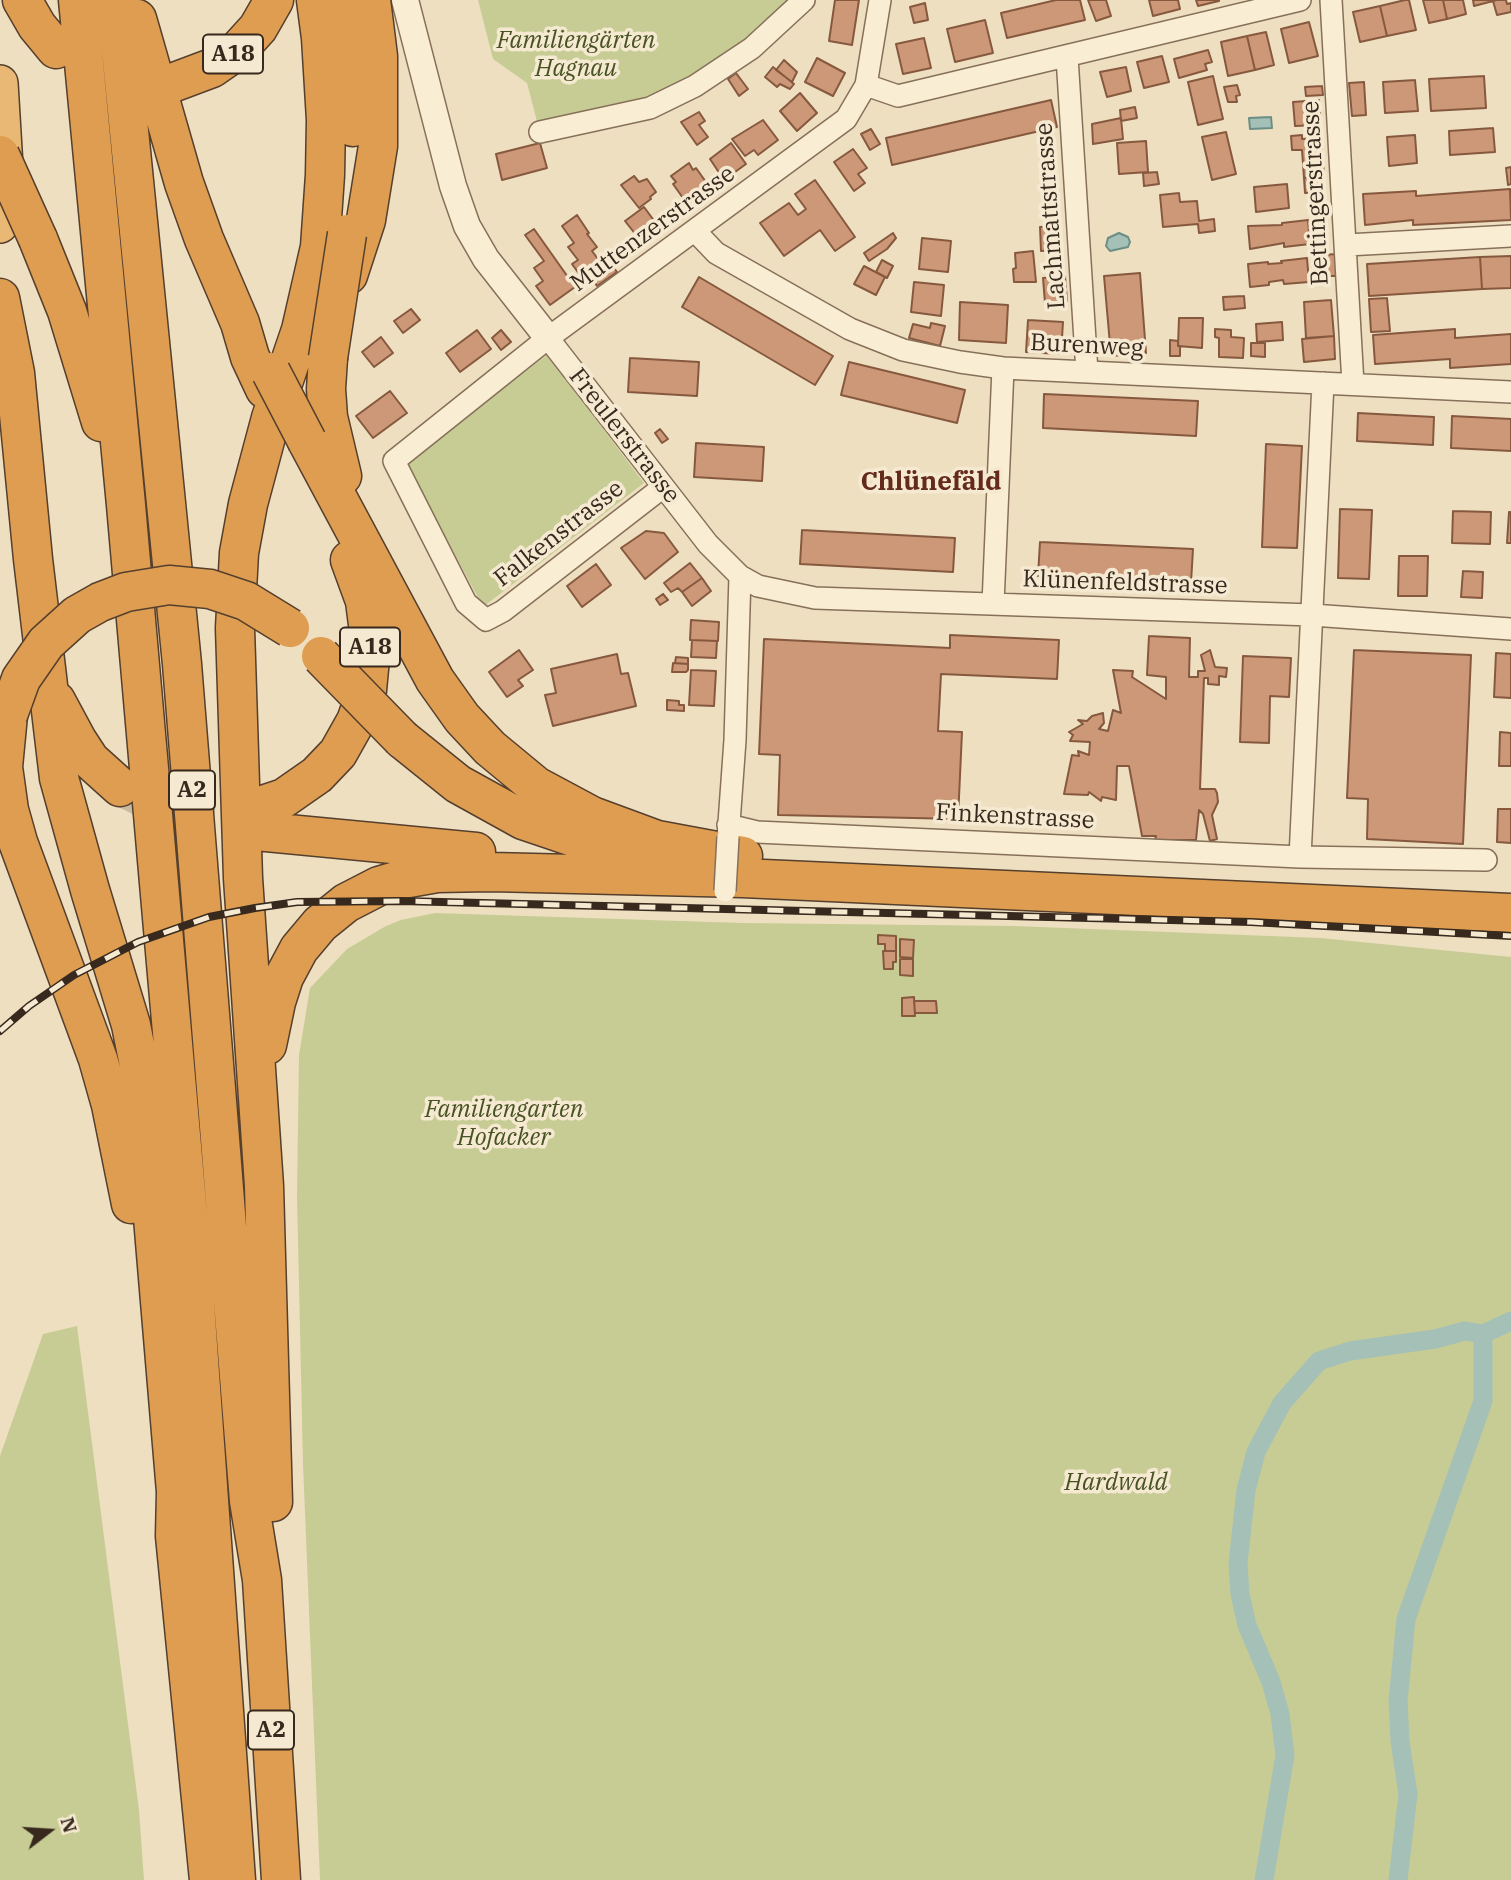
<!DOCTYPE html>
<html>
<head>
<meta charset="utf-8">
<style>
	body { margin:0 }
	#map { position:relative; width:1511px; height:1880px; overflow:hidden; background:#eedfc1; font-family:"IBM Plex Serif",serif }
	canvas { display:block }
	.north { position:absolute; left:14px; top:1796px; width:70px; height:70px; -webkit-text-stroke:5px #f5ead1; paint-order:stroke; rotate:73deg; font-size:19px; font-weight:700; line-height:28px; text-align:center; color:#37291d }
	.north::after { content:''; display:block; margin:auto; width:24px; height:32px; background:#37291d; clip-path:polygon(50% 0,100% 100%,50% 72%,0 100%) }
</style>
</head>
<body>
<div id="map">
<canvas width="1511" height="1880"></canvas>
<div class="north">N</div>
</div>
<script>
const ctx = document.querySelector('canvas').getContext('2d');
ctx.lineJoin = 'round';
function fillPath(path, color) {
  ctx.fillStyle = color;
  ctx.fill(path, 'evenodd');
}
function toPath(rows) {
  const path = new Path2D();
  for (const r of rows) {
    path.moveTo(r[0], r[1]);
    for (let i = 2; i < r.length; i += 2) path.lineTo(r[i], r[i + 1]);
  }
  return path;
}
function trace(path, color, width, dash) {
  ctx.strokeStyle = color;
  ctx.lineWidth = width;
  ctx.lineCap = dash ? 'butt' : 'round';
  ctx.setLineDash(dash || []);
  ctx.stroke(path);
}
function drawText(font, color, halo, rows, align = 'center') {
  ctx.font = font + ' "IBM Plex Serif",serif';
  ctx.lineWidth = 7;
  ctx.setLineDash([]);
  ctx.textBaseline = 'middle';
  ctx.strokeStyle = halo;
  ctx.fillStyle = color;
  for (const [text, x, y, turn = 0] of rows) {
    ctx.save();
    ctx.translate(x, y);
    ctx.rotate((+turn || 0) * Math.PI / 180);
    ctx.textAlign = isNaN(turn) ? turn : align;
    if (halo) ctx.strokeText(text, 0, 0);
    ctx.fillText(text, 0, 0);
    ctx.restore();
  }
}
const green = toPath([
	[478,0,791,0,727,57,658,96,539,129,527,83,493,59],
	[547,355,644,483,483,607,406,463],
	[435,913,742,923,1014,926,1321,938,1511,957,1511,1880,320,1880,303,1464,297,1196,299,1055,310,988,347,949,386,926,401,920],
	[77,1326,139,1810,144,1880,0,1880,0,1456,43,1334]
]);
const water = toPath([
	[1271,117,1272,128,1250,129,1249,118,1271,117],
	[1119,233,1128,237,1130,242,1128,247,1110,251,1106,246,1108,238,1119,233]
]);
const canal = toPath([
	[1264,1880,1285,1755,1280,1714,1271,1682,1247,1625,1240,1594,1238,1563,1246,1490,1256,1452,1282,1403,1319,1361,1350,1351,1435,1339,1465,1331,1483,1334],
	[1398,1880,1408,1794,1400,1741,1398,1701,1406,1619,1483,1401,1483,1334,1511,1321]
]);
const building = toPath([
	[835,0,859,0,852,45,829,41,835,0],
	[1056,0,1080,0,1085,20,1007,38,1001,13,1056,0],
	[1088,0,1106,0,1111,16,1096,21,1088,0],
	[1149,0,1178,0,1180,9,1153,16,1149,0],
	[1196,0,1219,0,1219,1,1198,6,1196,0],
	[1405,0,1409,0,1416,30,1387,36,1380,6,1405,0],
	[1423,0,1443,0,1447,19,1429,23,1423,0],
	[1443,0,1463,0,1466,14,1447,19,1443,0],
	[1473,0,1497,0,1474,6,1473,0],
	[1497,0,1506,0,1507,4,1511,3,1511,12,1497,15,1493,1,1497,0],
	[925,3,928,20,914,23,910,7,925,3],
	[1380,6,1387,36,1360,42,1353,12,1380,6],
	[985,20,993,53,955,62,947,29,985,20],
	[1309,22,1318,56,1289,63,1281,29,1309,22],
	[1266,32,1274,65,1255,70,1247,36,1266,32],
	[1247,36,1255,70,1228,76,1221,42,1247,36],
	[924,38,931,68,903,74,896,44,924,38],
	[1208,50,1212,62,1205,64,1207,70,1179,78,1174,59,1208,50],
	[1162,56,1169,82,1144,88,1137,62,1162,56],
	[817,58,845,73,833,96,805,82,817,58],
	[784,60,797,72,792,82,776,70,784,60],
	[773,67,794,84,790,89,780,84,777,87,765,77,773,67],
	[1126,67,1131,91,1107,97,1100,72,1126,67],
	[736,73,748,89,739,96,728,79,736,73],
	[1213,76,1223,119,1198,125,1188,82,1213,76],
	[1484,76,1486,108,1431,111,1429,79,1484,76],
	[1415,80,1418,111,1385,113,1383,82,1415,80],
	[1364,82,1366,115,1352,116,1349,83,1364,82],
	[1237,85,1240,95,1236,96,1237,102,1228,102,1224,87,1237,85],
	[1322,86,1323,95,1306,96,1305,87,1322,86],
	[800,93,817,113,797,131,780,111,800,93],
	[1051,100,1057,127,892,165,886,138,1051,100],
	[1319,100,1321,125,1295,126,1293,102,1319,100],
	[1135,107,1137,118,1121,121,1120,110,1135,107],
	[699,112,705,121,699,125,708,137,697,145,681,122,699,112],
	[1121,118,1123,139,1093,144,1092,124,1121,118],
	[763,120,778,140,758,155,754,150,745,156,732,139,763,120],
	[1493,128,1495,152,1450,155,1449,131,1493,128],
	[871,129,880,144,870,150,861,134,871,129],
	[1226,132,1236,174,1212,180,1202,137,1226,132],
	[1302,135,1302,139,1321,138,1324,176,1304,178,1302,150,1292,150,1291,136,1302,135],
	[1415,135,1417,163,1389,166,1387,137,1415,135],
	[1146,141,1148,172,1119,174,1117,143,1146,141],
	[540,143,547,168,502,180,496,154,540,143],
	[731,143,746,164,724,180,710,159,731,143],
	[853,149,867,168,858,174,865,183,854,191,834,162,853,149],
	[689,163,693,170,696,168,711,189,688,205,673,184,676,182,671,176,689,163],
	[1511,167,1511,184,1508,185,1506,168,1511,167],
	[1157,172,1159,184,1144,186,1143,173,1157,172],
	[634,176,639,182,647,179,656,192,650,197,651,199,639,208,621,185,634,176],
	[1320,176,1321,192,1305,193,1304,178,1320,176],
	[815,180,855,237,835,251,820,230,784,256,760,223,789,203,798,215,806,209,795,194,815,180],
	[1287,184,1289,208,1256,212,1254,187,1287,184],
	[1510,189,1511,220,1413,225,1413,220,1365,225,1363,194,1416,191,1416,196,1510,189],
	[1179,193,1180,202,1197,201,1199,221,1214,219,1215,231,1199,233,1198,224,1163,227,1160,195,1179,193],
	[1058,195,1059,209,1050,210,1049,196,1058,195],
	[644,207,658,226,640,240,625,221,644,207],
	[577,215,589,233,587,234,597,247,592,251,601,263,582,278,572,264,578,260,568,247,574,243,562,226,577,215],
	[1308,220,1310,244,1284,247,1284,243,1250,249,1248,226,1282,225,1282,223,1308,220],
	[1058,226,1059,250,1041,251,1040,227,1058,226],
	[534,229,575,287,550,305,536,286,543,281,534,268,544,261,525,235,534,229],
	[893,233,896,238,887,249,869,261,864,253,893,233],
	[922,238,951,241,948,272,919,269,922,238],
	[1033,251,1036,282,1014,282,1013,269,1016,268,1015,253,1033,251],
	[1337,254,1337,276,1323,276,1322,255,1337,254],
	[1511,256,1511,288,1482,289,1480,257,1511,256],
	[1480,257,1482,289,1369,296,1367,264,1480,257],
	[1307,258,1309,282,1284,284,1283,280,1269,282,1269,285,1250,287,1248,264,1268,262,1268,264,1282,263,1281,261,1307,258],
	[608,260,617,272,597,286,589,274,608,260],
	[882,260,893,266,887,278,876,272,882,260],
	[864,266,885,277,876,295,854,284,864,266],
	[1140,273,1146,353,1111,356,1104,276,1140,273],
	[1065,276,1067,301,1045,303,1043,278,1065,276],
	[699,277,833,356,815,385,682,307,699,277],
	[914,282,944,285,941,316,911,312,914,282],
	[1244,296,1245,308,1224,310,1223,297,1244,296],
	[1387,298,1390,331,1371,332,1369,299,1387,298],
	[1331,300,1334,336,1306,338,1304,302,1331,300],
	[960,302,1008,305,1006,343,959,340,960,302],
	[411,309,420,320,403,333,394,321,411,309],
	[1179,318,1203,318,1202,348,1178,346,1179,318],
	[1028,320,1063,322,1061,354,1026,352,1028,320],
	[1282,322,1283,340,1257,342,1256,324,1282,322],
	[931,323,945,326,940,346,909,338,913,324,930,328,931,323],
	[1215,329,1231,330,1231,337,1244,338,1243,358,1219,357,1219,338,1215,337,1215,329],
	[1455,329,1455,338,1511,334,1511,364,1450,368,1450,359,1375,364,1373,335,1455,329],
	[477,330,491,349,460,372,446,353,477,330],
	[501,330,511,342,501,350,492,338,501,330],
	[1334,336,1335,359,1304,362,1302,339,1334,336],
	[381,337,393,353,374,367,362,352,381,337],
	[1170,340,1178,341,1178,346,1180,346,1180,356,1170,356,1170,340],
	[1251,343,1265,343,1265,357,1251,356,1251,343],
	[630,358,699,362,697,396,628,392,630,358],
	[849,362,965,390,957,423,841,395,849,362],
	[390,391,407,413,373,438,356,416,390,391],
	[1044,394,1198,401,1196,436,1043,428,1044,394],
	[1358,413,1434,417,1433,445,1357,441,1358,413],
	[1452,416,1511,419,1511,451,1451,448,1452,416],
	[660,429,668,439,662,443,655,433,660,429],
	[696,443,764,447,762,481,694,477,696,443],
	[1266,444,1302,446,1297,548,1262,547,1266,444],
	[1340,509,1372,510,1369,579,1338,578,1340,509],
	[1453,511,1491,512,1490,544,1452,543,1453,511],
	[1509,512,1511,512,1511,543,1507,543,1509,512],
	[802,530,955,538,953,572,800,564,802,530],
	[646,531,664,533,678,552,645,579,621,548,646,531],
	[1040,542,1193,549,1191,583,1038,576,1040,542],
	[1399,556,1428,556,1427,596,1398,596,1399,556],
	[690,563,702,578,682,592,678,588,671,592,664,583,690,563],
	[596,564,611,585,582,607,567,586,596,564],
	[1463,571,1483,572,1482,598,1461,597,1463,571],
	[702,578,711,591,692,606,682,592,702,578],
	[663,594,668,600,660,605,656,599,663,594],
	[691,620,719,622,718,641,690,640,691,620],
	[950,635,1059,640,1057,679,941,674,938,731,962,732,958,819,778,815,780,755,759,754,764,639,950,648,950,635],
	[1149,636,1190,638,1189,677,1198,677,1198,671,1205,671,1201,655,1210,650,1215,667,1227,668,1226,677,1219,676,1219,685,1208,684,1208,678,1204,678,1200,789,1215,789,1217,793,1218,802,1212,815,1217,839,1210,841,1203,814,1199,810,1196,840,1155,840,1156,836,1142,836,1129,766,1117,766,1116,800,1102,797,1101,801,1089,792,1088,795,1064,794,1072,755,1079,756,1078,751,1089,755,1090,742,1070,741,1073,735,1069,732,1083,724,1078,720,1087,721,1092,716,1103,713,1104,723,1099,729,1108,731,1113,710,1121,713,1113,670,1133,671,1132,677,1166,699,1166,677,1147,675,1149,636],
	[692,640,717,641,716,658,691,657,692,640],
	[519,650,533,670,518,680,523,686,507,697,489,672,519,650],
	[1354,650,1471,655,1463,844,1367,839,1368,799,1347,798,1354,650],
	[1496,653,1511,654,1511,698,1494,697,1496,653],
	[617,654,621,674,628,673,636,706,553,726,545,695,556,693,551,669,617,654],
	[1243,656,1291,658,1289,697,1270,696,1269,743,1240,742,1243,656],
	[676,657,688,658,688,664,675,663,676,657],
	[673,663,688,664,688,670,686,672,672,672,673,663],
	[691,670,716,671,714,706,689,705,691,670],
	[667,700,679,701,679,705,684,705,684,711,667,710,667,700],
	[1500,732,1511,733,1511,766,1499,766,1500,732],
	[1498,809,1511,809,1511,843,1497,842,1498,809],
	[878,935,896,936,896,951,885,951,885,944,878,944,878,935],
	[900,939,914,940,913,958,900,957,900,939],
	[883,951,896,951,896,962,893,962,893,969,884,969,883,951],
	[900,959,913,959,913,976,900,975,900,959],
	[914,997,915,1016,902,1016,902,998,914,997],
	[914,1001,936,1001,937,1013,915,1013,914,1001]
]);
const motorwayTunnel = toPath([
	[125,789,179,816,198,821,256,831]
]);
const minor = toPath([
	[1331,0,1353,384],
	[1067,57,1087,372],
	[866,85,898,96,1300,0],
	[540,132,650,108,695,86,752,48,804,0],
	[695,231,716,253,850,329,903,350,960,362,1003,368,1511,392],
	[1347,245,1511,236],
	[548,338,708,544,740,576,758,586,815,598,1312,615,1511,629],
	[663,487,503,611,486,620,466,603,394,461,548,338,846,119,866,85,880,0],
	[993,604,1003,368],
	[728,825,757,832,1300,857,1486,860],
	[728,837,735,740,740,576],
	[1300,857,1323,383]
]);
const tertiary = toPath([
	[405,0,453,186,467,226,486,259,548,338]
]);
const trunk = toPath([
	[0,83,6,183,0,225]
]);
const motorway = toPath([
	[22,0,37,26,56,49],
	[78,0,126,505,192,1261,236,1880],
	[116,0,182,664,249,1501,262,1580,281,1880],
	[341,3,350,56,353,127],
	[137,19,184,183,204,239,240,323,250,357,265,389],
	[172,83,212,68,238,50,258,28,274,0],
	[38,239,67,311,101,422],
	[348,275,366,220,378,146,378,56,371,0],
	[0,298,15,373,33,559,59,778,90,890,131,1025,141,1075,176,1492,175,1536,209,1880],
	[328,358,326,389,328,417,342,476],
	[307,441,435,680,462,718,490,748,536,786,592,816,657,840,743,856],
	[56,701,77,740,90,760,120,787],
	[8,715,3,767,9,810,18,842,98,1059,111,1105,131,1204],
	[402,739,458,784,523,820,597,845,671,854],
	[254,808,284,798,317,775,338,753,356,721,367,690,371,648,365,601,350,560],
	[256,831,476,852],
	[267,1045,276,1002,284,977,299,949,320,924,346,903,379,886,403,879,437,873,491,872,742,878,1511,913],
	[273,1502,264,1186,243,878,235,628,239,553,248,504,271,418,301,330,320,247,325,175,326,120,321,38,316,0]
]);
const rail = toPath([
	[0,1031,29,1006,74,975,138,942,209,917,255,908,297,902,401,901,1251,922,1511,936]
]);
const minorBridge = toPath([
	[725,891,728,837]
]);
const motorwayBridge = toPath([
	[0,155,38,239],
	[328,358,347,234],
	[271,372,307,441],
	[321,656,402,739],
	[8,715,21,679,46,643,77,615,100,602,126,592,169,585,210,589,246,601,290,628]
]);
const shields = [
	[233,54,60],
	[370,647,60],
	[192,790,46],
	[271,1730,46]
];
const shieldNames = [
	["A18",233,54],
	["A18",370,647],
	["A2",192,790],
	["A2",271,1730]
];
const parkNames = [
	["Familiengärten",576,41],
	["Hagnau",576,69],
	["Familiengarten",504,1110],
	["Hofacker",504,1138],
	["Hardwald",1116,1483]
];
const streetNames = [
	["Bettingerstrasse",1316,193,-93],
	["Lachmattstrasse",1051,216,-94],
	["Muttenzerstrasse",653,229,-36],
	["Burenweg",1087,346,3],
	["Freulerstrasse",624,436,52],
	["Falkenstrasse",559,534,-38],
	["Klünenfeldstrasse",1125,583,2],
	["Finkenstrasse",1015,817,3]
];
const neighbourhoodNames = [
	["Chlünefäld",931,482]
];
fillPath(green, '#c7cc95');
fillPath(water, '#a4c0b7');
trace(water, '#6b8e84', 2);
trace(canal, '#a4c0b7', 19);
fillPath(building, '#cc9877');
trace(building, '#86593f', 2);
trace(motorwayTunnel, '#c9bba0', 38, [38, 19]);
trace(minor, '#877059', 24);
trace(tertiary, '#877059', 29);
trace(trunk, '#553f2d', 38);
trace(motorway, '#553f2d', 41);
trace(minor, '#f9edd4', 21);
trace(tertiary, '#f9edd4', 26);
trace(trunk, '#e8b874', 35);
trace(motorway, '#de9d51', 38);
trace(rail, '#37291d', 8);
trace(rail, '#f5ead1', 5, [16]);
trace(minorBridge, '#877059', 24, []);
trace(motorwayBridge, '#553f2d', 41, []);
trace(minorBridge, '#f9edd4', 21);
trace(motorwayBridge, '#de9d51', 38);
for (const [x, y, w] of shields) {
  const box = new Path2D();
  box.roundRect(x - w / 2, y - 19.5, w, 39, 5);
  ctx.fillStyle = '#f5ead1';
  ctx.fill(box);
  trace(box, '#37291d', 2);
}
drawText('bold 23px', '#37291d', null, shieldNames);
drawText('italic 24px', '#485324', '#f5ead1', parkNames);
drawText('24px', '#37291d', '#f5ead1', streetNames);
drawText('bold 26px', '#642a1c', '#f5ead1', neighbourhoodNames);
</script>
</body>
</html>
